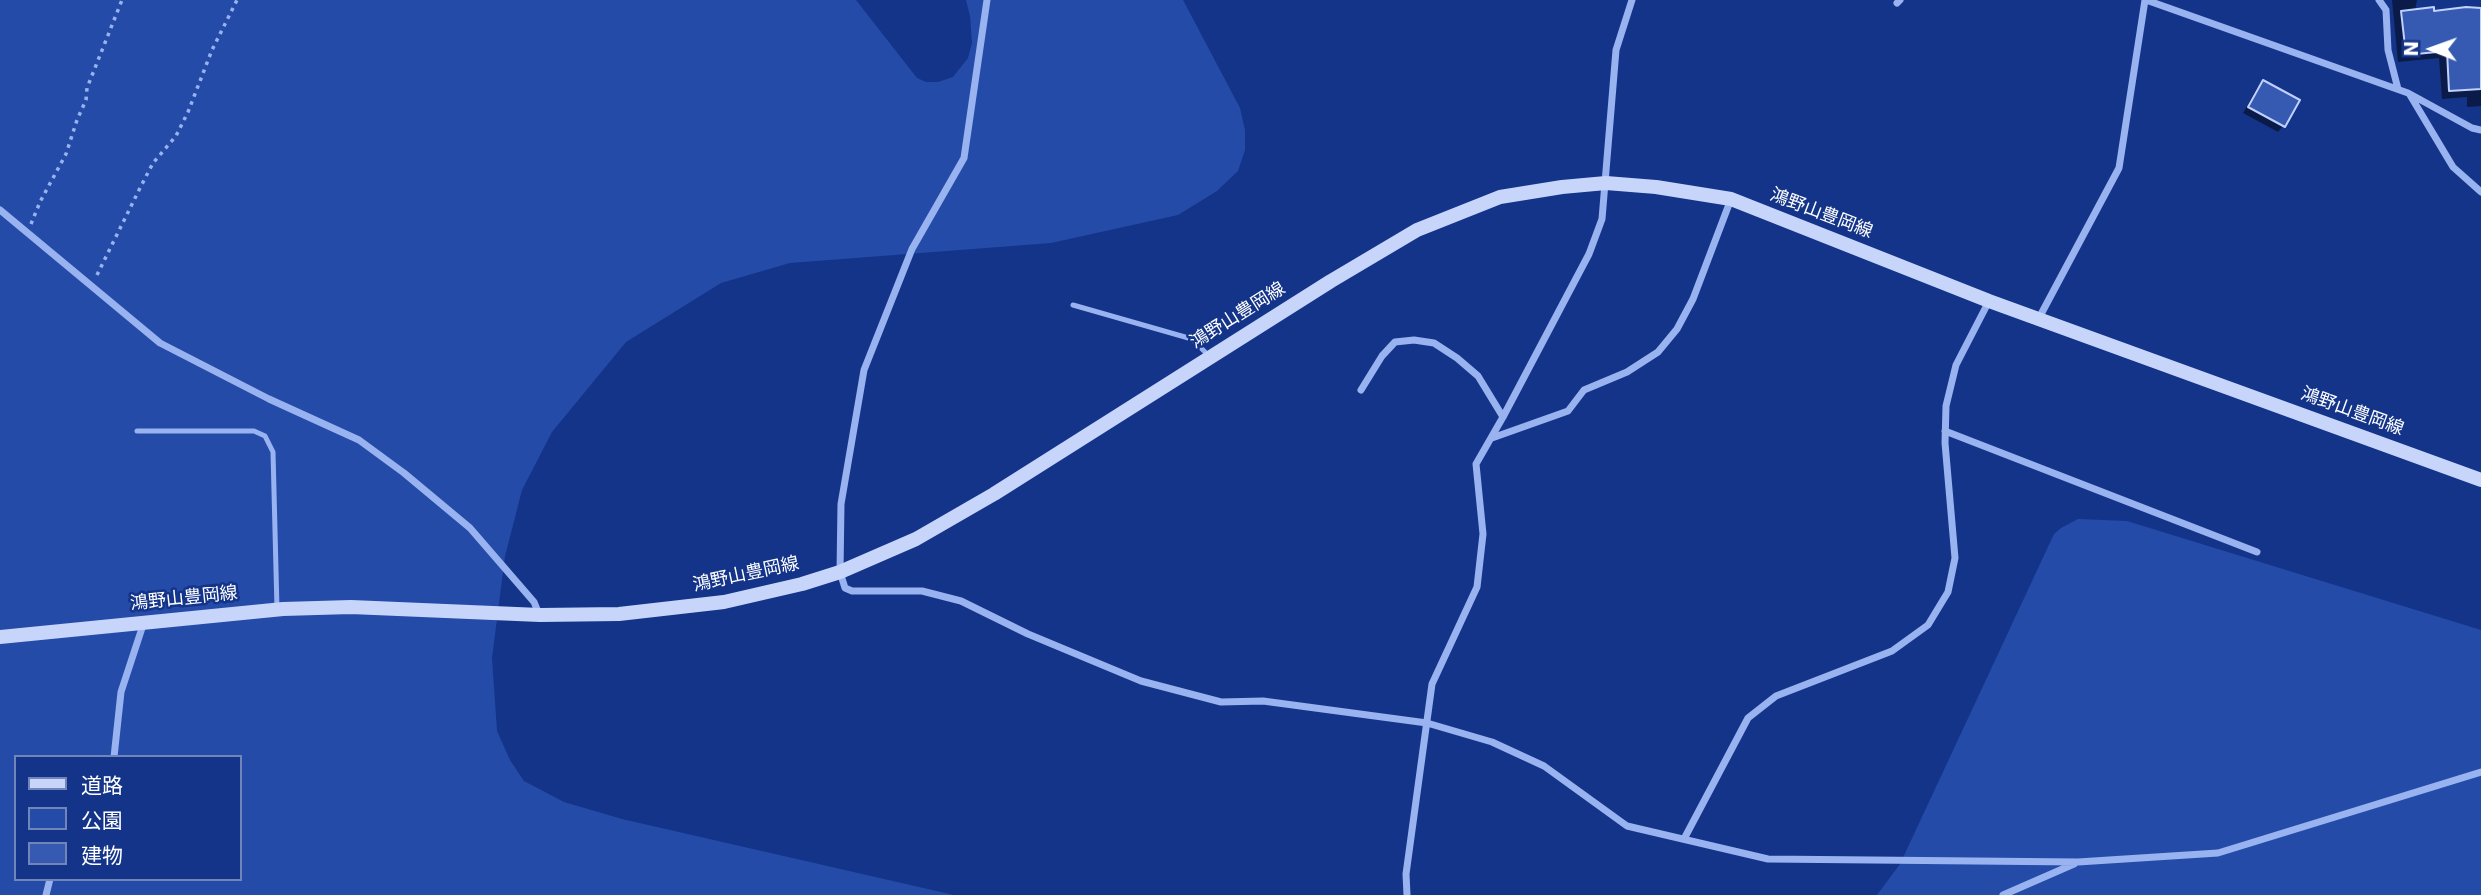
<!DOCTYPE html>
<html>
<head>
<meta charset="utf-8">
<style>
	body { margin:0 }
	#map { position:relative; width:2481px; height:895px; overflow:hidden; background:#133489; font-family:"DejaVu Sans","Noto Sans JP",sans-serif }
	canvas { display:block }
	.legend { position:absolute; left:14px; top:755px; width:228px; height:126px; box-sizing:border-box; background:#133489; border:2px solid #7185b8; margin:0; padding:9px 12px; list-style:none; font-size:21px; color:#fff }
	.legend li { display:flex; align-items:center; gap:14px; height:35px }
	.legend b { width:35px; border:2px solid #7185b8 }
	.north { position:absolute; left:2397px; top:14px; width:70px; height:70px; -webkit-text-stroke:5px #133489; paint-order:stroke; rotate:271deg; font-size:19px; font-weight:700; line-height:28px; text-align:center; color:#fff }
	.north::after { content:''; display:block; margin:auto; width:24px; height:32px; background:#fff; clip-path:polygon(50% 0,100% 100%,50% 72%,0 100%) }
</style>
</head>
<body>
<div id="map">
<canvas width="2481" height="895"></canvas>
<ul class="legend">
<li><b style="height:9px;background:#c7d5fb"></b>道路</li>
<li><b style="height:19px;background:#254ba9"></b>公園</li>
<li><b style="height:19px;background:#365ab2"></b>建物</li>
</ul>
<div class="north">N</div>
</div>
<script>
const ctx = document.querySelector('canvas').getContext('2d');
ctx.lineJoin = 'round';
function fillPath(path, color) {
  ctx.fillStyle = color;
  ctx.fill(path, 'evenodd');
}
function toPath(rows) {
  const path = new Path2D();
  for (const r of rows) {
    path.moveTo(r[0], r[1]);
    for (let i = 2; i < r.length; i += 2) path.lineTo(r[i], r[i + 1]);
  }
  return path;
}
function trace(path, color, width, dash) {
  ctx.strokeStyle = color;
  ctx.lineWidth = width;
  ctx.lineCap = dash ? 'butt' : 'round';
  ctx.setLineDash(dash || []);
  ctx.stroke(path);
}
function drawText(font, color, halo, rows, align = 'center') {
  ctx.font = font + ' "DejaVu Sans","Noto Sans JP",sans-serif';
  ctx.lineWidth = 5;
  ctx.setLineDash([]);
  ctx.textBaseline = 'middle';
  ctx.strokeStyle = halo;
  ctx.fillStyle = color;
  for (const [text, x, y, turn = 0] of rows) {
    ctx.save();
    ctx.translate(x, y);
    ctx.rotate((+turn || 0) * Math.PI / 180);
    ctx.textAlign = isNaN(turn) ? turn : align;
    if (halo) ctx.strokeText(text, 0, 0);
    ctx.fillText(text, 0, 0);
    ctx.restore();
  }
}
const green = toPath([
	[0,0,856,0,917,78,926,82,938,82,953,77,968,58,972,43,970,16,966,0,1183,0,1240,108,1245,130,1245,150,1238,171,1217,191,1178,215,1051,243,790,263,721,283,626,342,552,432,522,490,505,556,492,658,497,731,510,760,524,781,564,802,622,819,954,895,0,895],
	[16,757,240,757,240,879,16,879],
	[2078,519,2127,521,2481,630,2481,895,1877,895,1900,864,2054,534,2061,528]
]);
const shadow = toPath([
	[2392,0,2417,0,2415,11,2432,13,2481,9,2481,106,2467,107,2467,97,2442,99,2439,58,2398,62],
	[2263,82,2297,101,2283,126,2278,132,2243,113,2257,88]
]);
const building = toPath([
	[2434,7,2434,11,2466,7,2481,8,2481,89,2449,91,2447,51,2406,55,2401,11,2434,7],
	[2263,80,2300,100,2285,127,2248,107,2263,80]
]);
const path = toPath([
	[31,224,40,202,66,154,77,120,86,100,87,88,122,0],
	[97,275,140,188,153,163,176,136,188,112,212,50,237,0]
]);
const lane = toPath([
	[1073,305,1192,339,1208,355],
	[137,431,254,431,265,436,273,452,277,609]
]);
const street = toPath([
	[987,0,964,158,912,249,864,370,841,504,840,572,845,588,852,591,922,591,961,601,1028,634,1141,681,1221,702,1263,701,1427,723,1492,742,1544,766,1627,826,1768,859,2078,862,2218,853,2481,772],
	[2146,0,2408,93,2472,128,2481,130],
	[2379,0,2386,10,2388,50,2398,89],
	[1897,3,1900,0],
	[2410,95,2453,167,2481,192],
	[0,210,160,343,269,399,359,440,404,473,470,528,534,602,539,614],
	[2039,318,2119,168,2145,0],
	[1361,390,1382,356,1395,342,1414,340,1434,343,1457,358,1478,376,1503,417],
	[1945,431,2257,552],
	[1492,438,1568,411,1584,390,1627,372,1658,352,1677,329,1693,299,1731,199],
	[114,757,121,692,144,622],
	[1684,839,1748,718,1776,696,1892,651,1928,625,1948,592,1955,558,1945,443,1946,406,1956,365,1989,301],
	[46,895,50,879],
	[1407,895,1406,874,1432,684,1477,587,1483,534,1476,464,1503,417,1589,254,1602,219,1616,50,1632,0],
	[2003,895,2074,864]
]);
const secondary = toPath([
	[0,637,283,609,351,607,540,615,619,614,724,602,802,584,840,572,916,539,994,494,1331,281,1417,230,1500,197,1562,187,1606,183,1656,187,1731,199,1989,301,2481,480]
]);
const streetNames = [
	["鴻野山豊岡線",1821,214,21],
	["鴻野山豊岡線",1238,316,-32],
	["鴻野山豊岡線",2352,412,20],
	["鴻野山豊岡線",746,575,-12],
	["鴻野山豊岡線",184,599,-6]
];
fillPath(green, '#254ba9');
fillPath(shadow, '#0007');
fillPath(building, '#365ab2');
trace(building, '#bfd1fc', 2);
trace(path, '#99b3f0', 3.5, [3.5, 5]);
trace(lane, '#99b3f0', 5);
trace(street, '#99b3f0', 7);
trace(secondary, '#c7d5fb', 14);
drawText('18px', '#fff', '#133489', streetNames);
</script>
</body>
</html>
